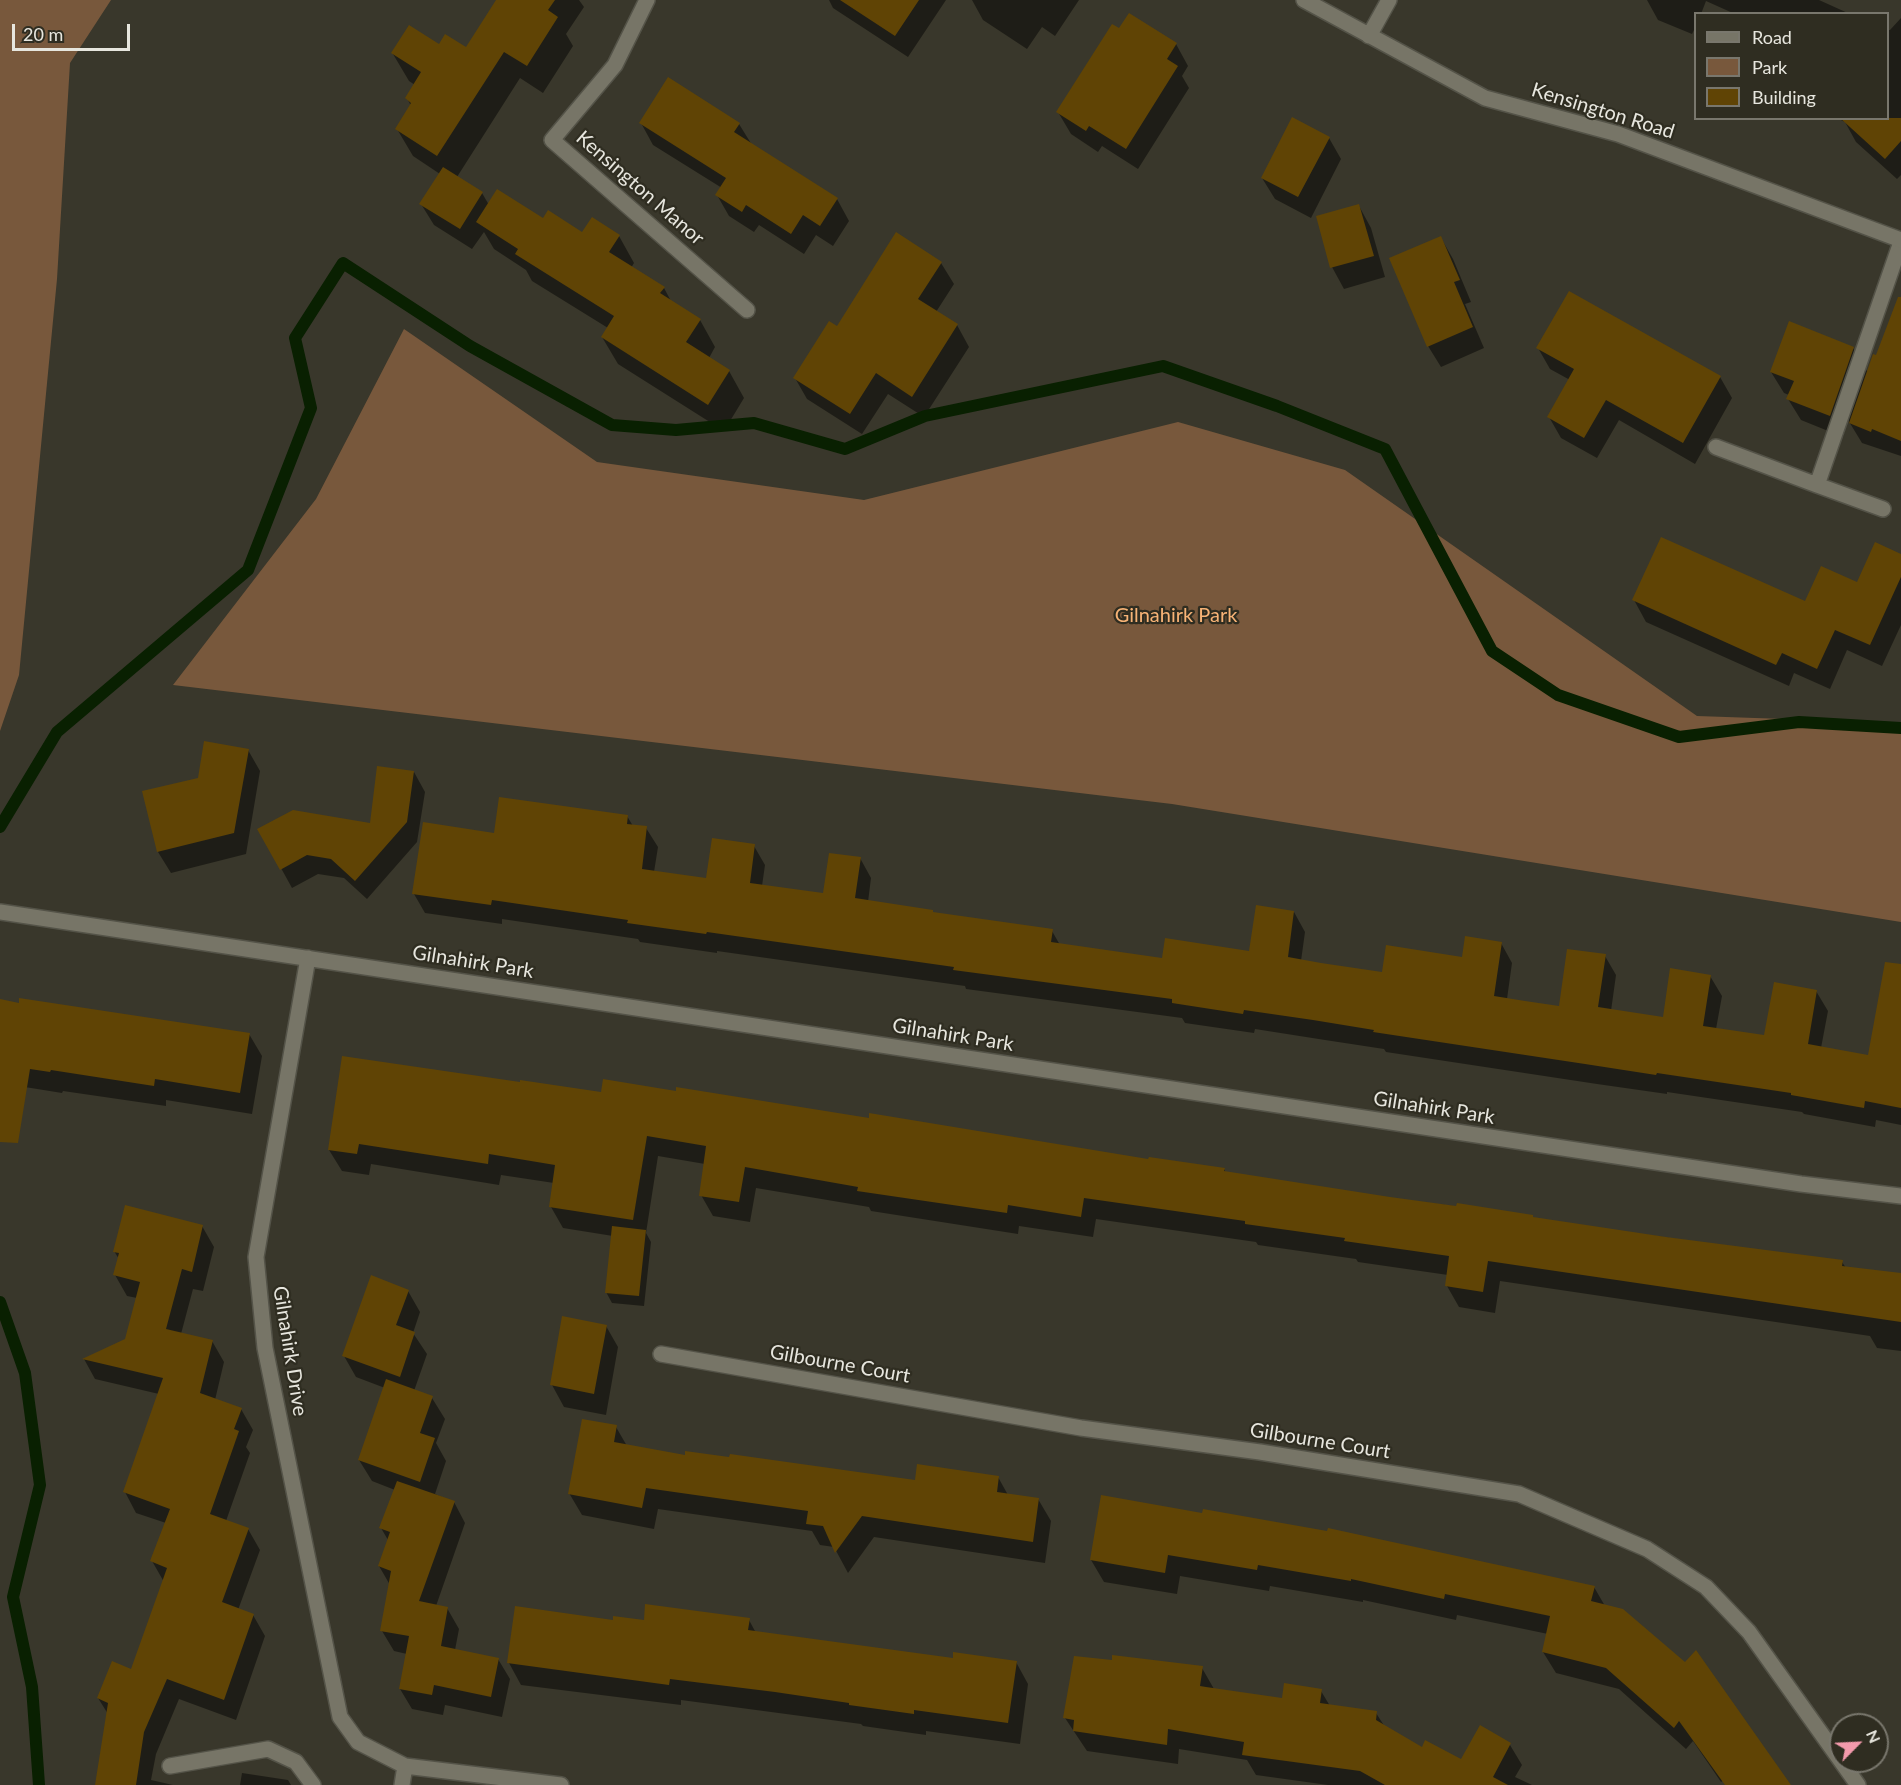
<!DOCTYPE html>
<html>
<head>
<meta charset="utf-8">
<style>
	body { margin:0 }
	#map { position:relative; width:1901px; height:1785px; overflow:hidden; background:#39372b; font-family:Lato,sans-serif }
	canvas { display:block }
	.legend { position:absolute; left:1694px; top:12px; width:195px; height:108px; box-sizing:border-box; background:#2f2d21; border:2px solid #79776d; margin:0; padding:8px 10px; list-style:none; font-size:18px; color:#e7e6de }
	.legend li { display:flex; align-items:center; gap:12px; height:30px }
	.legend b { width:30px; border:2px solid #79776d }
	.north { position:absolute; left:1829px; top:1713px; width:60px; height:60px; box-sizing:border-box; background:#2f2d21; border:2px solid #79776d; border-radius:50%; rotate:66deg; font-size:16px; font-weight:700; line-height:24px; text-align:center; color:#e7e6de }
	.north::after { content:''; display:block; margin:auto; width:21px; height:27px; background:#f39aac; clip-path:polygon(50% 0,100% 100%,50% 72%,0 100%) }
	.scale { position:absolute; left:12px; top:24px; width:118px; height:27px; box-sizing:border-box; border:3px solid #e7e6de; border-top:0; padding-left:8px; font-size:18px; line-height:21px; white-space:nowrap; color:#e7e6de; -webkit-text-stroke:4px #2f2d21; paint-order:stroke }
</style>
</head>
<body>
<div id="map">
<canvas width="1901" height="1785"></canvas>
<ul class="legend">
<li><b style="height:8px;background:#777567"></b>Road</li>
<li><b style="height:16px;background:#78583c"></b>Park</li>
<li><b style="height:16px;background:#604405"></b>Building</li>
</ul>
<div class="north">N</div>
<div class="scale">20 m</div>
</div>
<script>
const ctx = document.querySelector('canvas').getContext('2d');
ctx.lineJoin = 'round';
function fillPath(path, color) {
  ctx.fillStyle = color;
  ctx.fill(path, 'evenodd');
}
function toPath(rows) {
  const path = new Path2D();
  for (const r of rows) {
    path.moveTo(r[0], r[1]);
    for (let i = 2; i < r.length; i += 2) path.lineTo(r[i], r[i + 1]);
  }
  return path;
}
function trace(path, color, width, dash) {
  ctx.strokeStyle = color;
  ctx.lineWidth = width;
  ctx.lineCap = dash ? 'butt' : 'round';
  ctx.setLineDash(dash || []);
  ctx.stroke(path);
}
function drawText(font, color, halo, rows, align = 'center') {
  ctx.font = font + ' Lato,sans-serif';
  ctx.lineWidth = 4.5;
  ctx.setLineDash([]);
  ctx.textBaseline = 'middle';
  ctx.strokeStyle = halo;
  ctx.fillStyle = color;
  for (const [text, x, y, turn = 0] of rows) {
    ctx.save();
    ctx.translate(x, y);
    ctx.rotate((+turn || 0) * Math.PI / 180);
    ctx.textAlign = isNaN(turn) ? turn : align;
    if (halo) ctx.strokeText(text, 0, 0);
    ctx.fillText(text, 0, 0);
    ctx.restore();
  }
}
const green = toPath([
	[0,0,111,0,70,63,57,279,19,675,0,731],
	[404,329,597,462,864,500,1178,422,1345,470,1697,716,1901,723,1901,922,1172,804,173,685,316,499]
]);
const shadow = toPath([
	[498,0,579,0,584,7,566,34,573,46,543,93,520,78,457,177,482,193,489,205,543,220,583,234,619,236,634,263,631,268,664,288,672,303,700,320,715,347,709,358,729,371,744,398,724,431,618,364,602,337,608,328,532,281,526,270,494,249,484,232,472,249,434,225,421,204,440,174,413,156,397,129,411,106,407,98,415,85,409,81,393,54,440,46,467,49],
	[829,0,946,0,908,57,833,8],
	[972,0,1079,0,1055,36,1042,27,1027,49,983,20],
	[1647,0,1819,0,1850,14,1735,14,1706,1,1701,14,1696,14,1696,26,1692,34,1658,20],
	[1901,18,1901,175,1897,179,1856,142,1845,122,1837,118,1888,118,1888,30,1890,30],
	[1120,31,1176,44,1188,66,1182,76,1189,88,1138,169,1102,146,1098,152,1071,134,1058,112],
	[641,123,739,124,752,145,837,199,849,221,833,246,816,235,804,254,759,225,754,232,729,216,717,195,722,188,653,145],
	[1329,138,1341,159,1311,218,1275,199,1262,178],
	[1359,206,1371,228,1385,277,1344,289,1332,267],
	[1441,238,1453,259,1471,302,1465,304,1484,348,1441,367,1428,346],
	[941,263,954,284,936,312,957,325,969,347,924,417,888,394,862,434,807,399,795,378],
	[1901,336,1901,456,1862,443,1848,420,1843,437,1801,420,1788,399,1789,395,1784,393,1771,372,1853,348,1868,373,1877,357],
	[1538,348,1720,377,1732,398,1695,464,1619,420,1597,458,1561,438,1549,417,1570,380,1550,369],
	[1901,556,1901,625,1882,666,1847,650,1830,689,1794,673,1789,686,1646,622,1634,600,1806,603,1857,584],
	[248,750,260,771,246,854,171,873,158,852,199,779],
	[414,772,425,792,417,842,367,899,344,878,318,874,292,888,260,830,371,825],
	[627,816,633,826,646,828,658,847,654,872,708,880,754,846,765,865,762,886,825,895,860,858,871,878,868,902,933,914,1052,931,1060,945,1164,959,1250,953,1294,912,1305,932,1301,961,1384,973,1463,958,1501,943,1512,963,1507,999,1560,1007,1605,956,1616,975,1611,1011,1665,1019,1710,976,1722,996,1716,1029,1765,1036,1816,991,1828,1011,1821,1048,1869,1056,1901,982,1901,1125,1876,1120,1875,1127,1804,1114,1802,1112,1667,1092,1667,1094,1597,1084,1386,1052,1384,1049,1325,1040,1255,1029,1254,1033,1185,1023,1182,1018,966,989,965,986,717,951,717,953,640,942,638,939,502,919,502,924,425,913,414,894,495,834],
	[0,1001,249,1034,262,1056,252,1114,166,1100,166,1106,63,1091,62,1093,0,1083],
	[602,1094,870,1120,1150,1160,1224,1169,1226,1173,1390,1198,1532,1216,1534,1219,1842,1262,1846,1268,1901,1274,1901,1351,1877,1348,1870,1336,1500,1281,1495,1313,1459,1307,1447,1286,1448,1275,1358,1262,1356,1259,1258,1245,1256,1242,1096,1219,1093,1237,1019,1226,1018,1234,871,1211,869,1207,756,1188,750,1222,713,1216,701,1195,705,1164,658,1156,646,1233,651,1242,644,1306,612,1303,606,1292,613,1236,563,1228,551,1207,554,1183,501,1175,499,1185,371,1164,369,1175,342,1171,329,1150],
	[202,1226,214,1247,203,1291,193,1289,181,1334,212,1341,224,1362,215,1400,241,1409,253,1430,246,1447,250,1453,226,1521,248,1529,260,1550,238,1610,253,1615,265,1636,236,1720,179,1699,156,1754,151,1780,173,1785,97,1785,108,1714,98,1698,132,1671,164,1582,152,1561,166,1523,136,1513,125,1492,159,1394,95,1379,84,1359,126,1340,137,1298,127,1296,115,1275,119,1259,114,1251],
	[408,1291,420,1312,413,1333,427,1354,414,1391,432,1398,445,1419,436,1443,446,1461,435,1494,454,1502,465,1523,436,1606,447,1608,459,1629,455,1650,498,1659,510,1679,502,1717,445,1705,443,1715,412,1709,400,1689,407,1654,394,1651,382,1631,390,1585,379,1566,388,1540,381,1528,395,1490,372,1481,359,1460,385,1388,356,1377,344,1356],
	[606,1326,618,1347,606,1415,564,1407,552,1385],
	[616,1427,627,1446,686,1457,916,1481,998,1477,1008,1495,1038,1499,1051,1521,1045,1563,874,1537,848,1573,834,1547,820,1545,812,1531,658,1509,654,1529,582,1515,569,1493],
	[1102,1497,1594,1587,1605,1606,1789,1785,1742,1785,1734,1773,1721,1782,1693,1741,1686,1749,1619,1689,1556,1673,1543,1652,1548,1634,1457,1615,1456,1620,1363,1600,1363,1602,1270,1586,1269,1591,1180,1576,1177,1594,1104,1582,1091,1560],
	[749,1620,756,1633,954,1659,1016,1662,1028,1684,1020,1744,926,1731,926,1735,863,1726,861,1724,681,1700,681,1705,521,1685,509,1663,614,1622],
	[1202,1668,1214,1689,1283,1699,1321,1691,1330,1706,1376,1713,1385,1727,1423,1749,1462,1761,1481,1727,1510,1745,1522,1765,1515,1777,1532,1785,1328,1785,1256,1775,1247,1760,1179,1749,1178,1764,1087,1751,1065,1718],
	[242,1773,288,1780,291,1785,240,1785]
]);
const stream = toPath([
	[0,827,57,732,248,570,311,408,295,338,343,263,470,346,612,425,676,430,754,423,845,449,925,416,1163,366,1277,406,1385,449,1492,651,1558,695,1679,737,1799,722,1901,728],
	[0,1302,25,1373,40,1485,13,1597,32,1687,39,1785]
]);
const building = toPath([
	[496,0,555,0,548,10,558,17,527,66,504,52,437,156,395,129,411,103,405,98,421,72,391,53,409,25,439,44,445,34,466,47],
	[840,0,919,0,895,36],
	[1129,13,1177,43,1167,59,1178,66,1126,149,1089,126,1086,131,1056,112,1112,24,1119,28],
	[668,77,740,123,734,132,838,198,820,226,803,215,791,234,746,205,742,212,715,195,726,178,639,123],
	[1292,117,1330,137,1298,197,1261,178],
	[1840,118,1901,118,1901,141,1885,159],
	[443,167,483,192,460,229,419,204],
	[497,189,543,218,548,210,582,232,592,217,620,235,609,252,665,287,660,293,701,319,686,342,730,370,708,405,601,337,614,316,515,254,518,249,476,222],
	[1359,204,1374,256,1330,268,1316,216],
	[896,232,942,262,918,299,958,324,912,397,876,373,850,414,793,378,829,321,837,326],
	[1441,236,1460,280,1454,282,1473,327,1427,347,1389,258],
	[1569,291,1721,376,1683,443,1606,400,1584,438,1547,417,1574,369,1536,348],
	[1898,297,1901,297,1901,441,1872,429,1871,432,1849,423,1873,354,1876,355],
	[1789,321,1854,347,1830,416,1786,399,1794,381,1770,372],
	[1661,537,1805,601,1821,566,1857,582,1875,542,1901,554,1901,577,1870,645,1835,630,1817,669,1782,653,1776,665,1632,600],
	[204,741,249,749,234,833,157,852,142,791,198,778],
	[377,766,414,771,407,822,355,881,331,859,307,855,280,870,257,829,293,810,370,823],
	[499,797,628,815,627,824,647,826,642,869,706,878,712,838,755,844,750,883,823,893,829,853,861,857,855,898,933,910,933,912,1053,929,1051,942,1162,958,1165,938,1249,951,1256,905,1294,911,1288,957,1321,963,1382,972,1386,945,1462,957,1465,936,1502,942,1494,996,1525,1001,1559,1006,1567,949,1606,954,1598,1007,1663,1017,1670,968,1711,975,1703,1026,1764,1035,1774,982,1817,990,1808,1044,1868,1055,1885,962,1901,964,1901,1108,1865,1101,1864,1108,1791,1095,1791,1093,1657,1073,1656,1075,1585,1064,1373,1032,1374,1030,1313,1020,1244,1010,1243,1014,1172,1003,1172,999,953,970,954,967,707,932,706,934,627,923,628,920,492,900,491,905,412,894,423,822,494,833],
	[19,998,250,1033,240,1093,155,1079,154,1086,51,1070,50,1072,30,1069,18,1143,0,1142,0,999,19,1003],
	[342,1056,520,1082,520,1080,601,1092,603,1079,676,1091,676,1087,869,1118,869,1113,1148,1159,1149,1157,1225,1168,1224,1171,1390,1197,1456,1206,1457,1203,1533,1215,1533,1217,1666,1237,1843,1260,1842,1266,1901,1273,1901,1322,1488,1261,1483,1292,1445,1286,1449,1256,1344,1241,1345,1238,1245,1224,1245,1221,1084,1198,1081,1217,1008,1205,1007,1213,857,1191,858,1187,745,1167,739,1202,699,1196,706,1146,647,1136,633,1220,549,1207,555,1165,489,1154,488,1164,359,1144,357,1154,328,1150],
	[125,1205,203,1225,192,1272,182,1269,166,1329,213,1340,200,1393,242,1408,234,1429,239,1431,210,1514,249,1528,222,1602,254,1614,224,1700,167,1679,144,1732,136,1785,95,1785,108,1703,97,1698,112,1661,131,1669,167,1568,150,1561,170,1509,123,1492,163,1378,82,1359,125,1339,140,1282,113,1275,119,1253,113,1252],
	[612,1226,646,1230,639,1296,605,1293],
	[371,1275,409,1290,396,1325,415,1332,400,1377,342,1356],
	[562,1316,607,1325,594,1394,550,1385],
	[386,1379,433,1396,420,1433,435,1438,420,1482,358,1460],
	[582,1419,617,1425,614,1442,685,1455,685,1451,729,1457,730,1454,915,1480,917,1464,999,1476,997,1492,1039,1498,1033,1542,862,1516,835,1553,823,1526,806,1524,808,1511,646,1488,642,1508,568,1494],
	[397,1481,455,1501,419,1601,448,1607,441,1646,499,1658,491,1697,434,1685,432,1695,399,1689,409,1636,380,1631,391,1571,378,1566,390,1532,379,1528],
	[1101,1495,1202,1513,1203,1509,1327,1531,1328,1528,1595,1586,1591,1601,1623,1609,1685,1662,1696,1650,1791,1785,1725,1785,1679,1721,1674,1728,1606,1668,1542,1652,1550,1616,1445,1594,1444,1599,1351,1579,1351,1581,1258,1565,1257,1570,1168,1555,1165,1573,1090,1560],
	[645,1604,750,1618,748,1630,953,1658,953,1652,1017,1661,1008,1723,914,1710,914,1714,849,1705,849,1703,775,1692,670,1679,669,1685,507,1663,515,1606,613,1620,613,1616,644,1620],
	[1112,1655,1203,1666,1200,1686,1206,1687,1282,1698,1284,1683,1322,1689,1320,1703,1377,1711,1376,1720,1422,1747,1425,1740,1461,1759,1480,1725,1511,1743,1493,1777,1508,1785,1385,1785,1360,1771,1242,1755,1244,1742,1168,1729,1167,1745,1073,1731,1074,1720,1063,1718,1074,1656,1112,1660]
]);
const lane = toPath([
	[1716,447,1817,485],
	[1883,509,1817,485,1901,242],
	[170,1766,268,1749,296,1762,313,1785]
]);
const street = toPath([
	[647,0,615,65,552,140,747,310],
	[1304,0,1485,98,1618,134,1901,240],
	[1369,36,1389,0],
	[0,912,1801,1184,1901,1196],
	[308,958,256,1257,265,1348,340,1717,358,1742,405,1766,561,1785],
	[661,1354,1081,1428,1260,1452,1519,1494,1647,1549,1706,1587,1749,1632,1858,1785],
	[402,1785,405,1766]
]);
const streetNames = [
	["Kensington Road",1603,111,17],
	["Kensington Manor",640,188,41],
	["Gilnahirk Park",473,962,9],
	["Gilnahirk Park",953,1035,9],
	["Gilnahirk Park",1434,1108,9],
	["Gilnahirk Drive",290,1351,81],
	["Gilbourne Court",840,1364,10],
	["Gilbourne Court",1320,1441,9]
];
const parkNames = [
	["Gilnahirk Park",1176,616]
];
fillPath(green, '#78583c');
fillPath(shadow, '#0007');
trace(stream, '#092001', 12);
fillPath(building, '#604405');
trace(lane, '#545348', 18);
trace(street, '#545348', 18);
trace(lane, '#777567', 15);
trace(street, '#777567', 15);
drawText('20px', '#e7e6de', '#2f2d21', streetNames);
drawText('20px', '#f7b376', '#2f2d21', parkNames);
</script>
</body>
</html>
